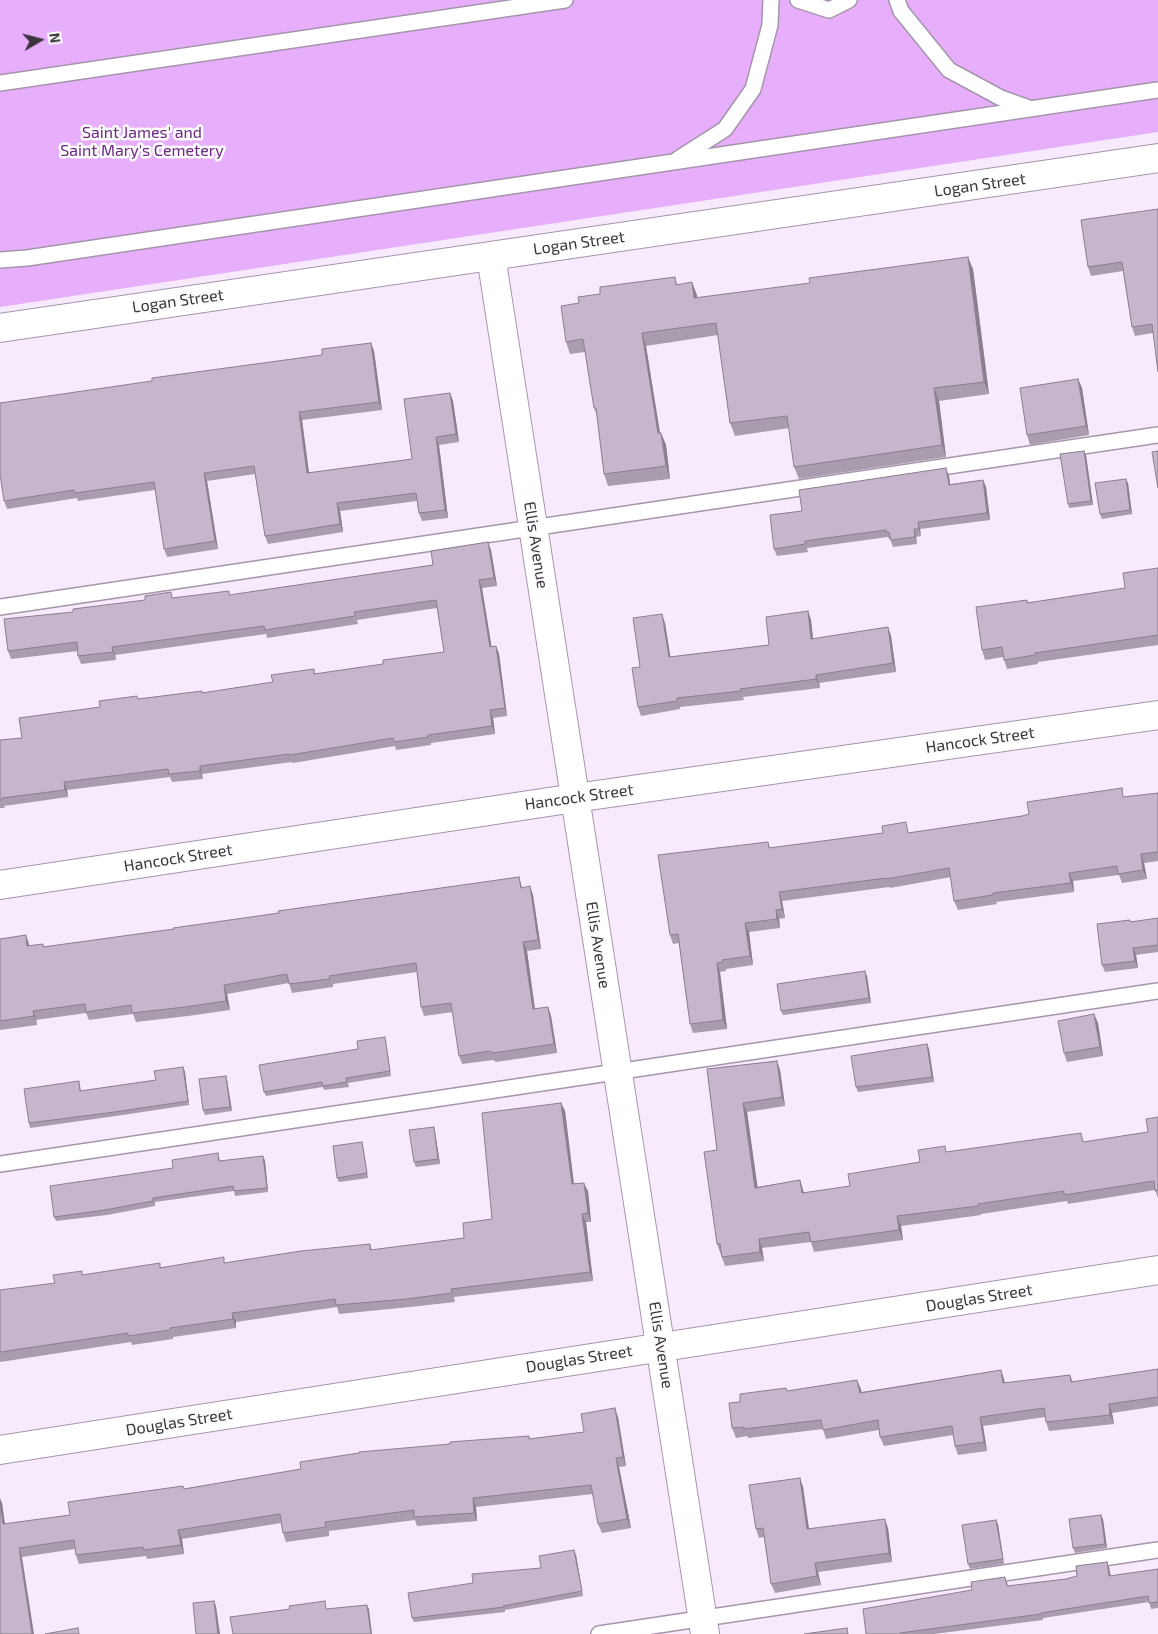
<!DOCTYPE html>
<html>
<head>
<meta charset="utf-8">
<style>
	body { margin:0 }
	#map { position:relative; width:1158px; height:1634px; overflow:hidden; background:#f8eafd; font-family:"Exo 2",sans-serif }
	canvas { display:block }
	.north { position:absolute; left:15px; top:15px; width:50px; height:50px; -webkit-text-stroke:4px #fcfcfc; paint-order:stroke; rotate:82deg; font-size:14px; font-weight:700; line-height:20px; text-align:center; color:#3a333c }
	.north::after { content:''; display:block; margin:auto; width:18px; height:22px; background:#3a333c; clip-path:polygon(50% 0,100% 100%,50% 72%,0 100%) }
</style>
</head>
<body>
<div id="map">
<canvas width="1158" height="1634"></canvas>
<div class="north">N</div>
</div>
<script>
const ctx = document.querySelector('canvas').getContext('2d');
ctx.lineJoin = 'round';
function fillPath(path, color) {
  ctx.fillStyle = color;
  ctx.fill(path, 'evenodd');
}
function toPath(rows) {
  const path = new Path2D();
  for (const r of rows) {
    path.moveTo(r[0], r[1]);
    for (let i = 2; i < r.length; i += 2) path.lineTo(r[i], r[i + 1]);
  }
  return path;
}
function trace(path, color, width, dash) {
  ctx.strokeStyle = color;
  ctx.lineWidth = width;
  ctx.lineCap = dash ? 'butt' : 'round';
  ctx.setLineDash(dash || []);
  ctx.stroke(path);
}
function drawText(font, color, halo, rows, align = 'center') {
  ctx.font = font + ' "Exo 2",sans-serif';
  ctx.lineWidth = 5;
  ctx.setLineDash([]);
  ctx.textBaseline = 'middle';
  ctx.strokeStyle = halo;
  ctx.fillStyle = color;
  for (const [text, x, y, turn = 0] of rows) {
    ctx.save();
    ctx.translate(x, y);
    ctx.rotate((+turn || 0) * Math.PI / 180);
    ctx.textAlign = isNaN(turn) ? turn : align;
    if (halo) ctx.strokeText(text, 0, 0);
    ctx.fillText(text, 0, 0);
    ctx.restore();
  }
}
const green = toPath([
	[0,0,1158,0,1158,132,0,307]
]);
const lane = toPath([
	[798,0,829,10,849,0],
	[897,0,901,11,949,70,1001,98,1029,108],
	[0,83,565,0],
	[678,159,725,129,753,89,770,25,771,0],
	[0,260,27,258,1158,90],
	[0,607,1158,435],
	[0,1164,1158,991],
	[599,1634,1158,1550]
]);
const street = toPath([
	[491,256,705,1634],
	[0,328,1158,158],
	[0,885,575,798,1158,715],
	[0,1450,1158,1270]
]);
const wall = toPath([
	[1158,209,1153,333,1135,336,1132,327,1123,271,1091,276,1088,267],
	[973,269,989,394,939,401,946,457,799,479,794,467,789,428,735,436,730,423,718,335,646,346,660,433,661,433,666,445,670,479,608,486,604,474,597,415,594,408,585,352,570,354,566,342,579,303,600,294,675,277,677,284,697,295,697,298],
	[371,343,374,351,382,410,302,420,309,473,412,459,450,393,453,401,459,442,439,445,448,518,422,521,419,513,417,501,340,511,343,532,268,544,265,536,255,474,207,481,218,549,167,557,164,549,155,490,78,501,77,498,7,509,4,501,152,381,322,355],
	[1078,379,1082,388,1089,435,1030,445,1027,435],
	[1086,455,1093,505,1069,508,1068,504],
	[949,476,950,484,983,480,986,487,990,520,920,529,921,536,916,537,917,544,893,547,890,539,889,539,888,537,807,548,808,552,777,556,774,549,802,511],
	[1128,483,1132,514,1102,519,1100,514],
	[491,550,497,586,482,588,491,646,496,646,499,654,507,716,493,718,495,734,431,743,431,745,396,750,395,746,293,763,292,762,202,774,203,779,172,782,170,777,67,790,68,797,4,806,5,808,0,808,0,740,22,738,100,707,138,699,202,691,202,693,273,682,314,669,315,674,383,664,444,652,437,608,357,620,358,624,267,638,266,634,115,655,116,660,81,664,78,656,78,651,11,659,8,651,73,612,173,598,230,595,433,565],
	[1158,568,1158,645,1038,662,1038,664,1007,669,1003,657,985,660,982,650,1027,600,1028,603,1125,588],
	[808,611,811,620,813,639,888,627,891,636,896,672,819,683,820,688,743,697,744,700,680,707,680,709,641,716,638,707,640,667,665,623,670,657,769,645],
	[1158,793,1158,861,1144,863,1147,879,1122,883,1119,875,1073,881,1074,892,996,902,997,904,958,910,954,901,951,877,890,888,889,887,782,901,785,918,779,919,780,928,749,932,753,965,726,969,726,971,720,972,727,1029,693,1033,690,1024,679,943,673,944,670,935,768,842,770,848,909,833,1022,816,1125,797],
	[519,877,522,887,533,895,541,949,527,951,535,1009,548,1007,551,1016,557,1053,496,1062,493,1060,462,1064,459,1056,453,1012,424,1016,421,1007,417,972,333,984,333,987,292,993,289,983,227,994,230,1010,188,1016,136,1022,133,1014,89,1020,86,1013,36,1020,37,1025,0,1030,0,939,26,935,29,946,44,947,174,929],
	[1158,918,1158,952,1136,955,1138,968,1105,972,1102,965,1131,922],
	[867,976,871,1003,783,1015,781,1011],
	[1094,1014,1098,1023,1103,1056,1067,1062,1064,1053],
	[386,1042,391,1076,348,1083,349,1087,324,1090,323,1087,266,1096,264,1092,358,1049],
	[927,1044,929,1049,934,1082,858,1092,856,1087],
	[777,1061,780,1070,785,1106,747,1112,757,1187,800,1180,804,1193,850,1186,947,1152,1084,1142,1148,1132,1158,1117,1158,1198,1155,1190,1068,1204,1067,1201,981,1214,981,1215,901,1226,903,1240,814,1252,811,1242,762,1248,764,1261,725,1266,717,1244,717,1150,707,1069],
	[183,1067,185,1072,189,1105,116,1116,30,1128,29,1123,80,1086,81,1091,156,1080],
	[227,1080,232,1111,205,1115,203,1110],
	[561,1103,565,1111,574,1184,588,1191,591,1222,586,1222,593,1281,454,1297,455,1302,410,1307,339,1314,337,1307,236,1322,236,1328,173,1337,173,1339,132,1345,131,1342,0,1362,0,1290,55,1283,83,1275,161,1267,225,1263,370,1244,372,1250,464,1238,492,1219],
	[435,1132,440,1164,416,1167,414,1162],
	[363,1146,368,1178,339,1182,337,1178],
	[218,1153,220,1161,263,1156,265,1161,268,1192,235,1196,234,1191,155,1202,155,1206,107,1215,56,1221,54,1217,173,1168],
	[1158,1369,1158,1406,1112,1413,1114,1424,1049,1431,1046,1422,1045,1417,983,1426,987,1451,958,1455,955,1446,953,1435,884,1446,880,1437,879,1430,826,1439,823,1429,748,1438,747,1436,736,1438,732,1428,740,1402,787,1391,857,1380,861,1392,1001,1370,1005,1383,1070,1375,1073,1382],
	[618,1417,626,1466,619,1467,631,1528,602,1533,598,1524,593,1494,476,1507,477,1521,417,1526,415,1520,329,1531,329,1536,286,1542,283,1533,281,1523,182,1539,184,1554,147,1559,146,1556,79,1564,76,1555,75,1549,22,1557,0,1634,2,1503,5,1524,70,1515,183,1486,184,1489,450,1444,529,1436,530,1439,584,1432],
	[800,1478,803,1487,809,1528,888,1528,892,1562,818,1572,821,1585,775,1593,771,1584,764,1537,759,1538,756,1529],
	[1103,1519,1107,1548,1075,1553,1073,1548],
	[998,1524,1004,1564,970,1569,968,1564],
	[576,1555,583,1596,505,1610,505,1612,414,1622,412,1618,473,1583,541,1568],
	[1109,1567,1111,1576,1158,1569,1158,1608,1151,1609,1149,1602,1043,1618,1043,1620,934,1634,866,1634,972,1590,1007,1582,1008,1586,1066,1579]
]);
const shadedWall = toPath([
	[968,257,973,269,989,394,984,382],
	[692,282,697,295,699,311,694,298],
	[642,333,646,346,662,446,658,433],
	[371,343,374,351,382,410,379,402],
	[1078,379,1082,388,1089,435,1086,426],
	[934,388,939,401,946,457,942,445],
	[450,393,453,401,459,442,456,434],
	[299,412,302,420,310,481,307,473],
	[661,433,666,445,670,479,666,466],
	[436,437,439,445,448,518,445,510],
	[1084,451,1086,455,1093,505,1091,501],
	[946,468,949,476,951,492,949,485],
	[204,473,207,481,218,549,215,541],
	[1126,479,1128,483,1132,514,1130,510],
	[983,480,986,487,990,520,987,513],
	[337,503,340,511,343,532,340,524],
	[918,522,920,529,921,536,919,529],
	[914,529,916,537,917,544,915,537],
	[488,542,491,550,497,586,494,578],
	[479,580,482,588,493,655,490,647],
	[808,611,811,620,814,648,811,639],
	[662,614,665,623,672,666,669,657],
	[888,627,891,636,896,672,893,663],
	[496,646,499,654,507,716,505,708],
	[112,647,115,655,116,660,113,652],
	[816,675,819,683,820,688,816,679],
	[490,710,493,718,495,734,492,726],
	[200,766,202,774,203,779,200,771],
	[64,782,67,790,68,797,65,790],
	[1141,854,1144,863,1147,879,1143,870],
	[1069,873,1073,881,1074,892,1071,883],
	[530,886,533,895,541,949,538,940],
	[779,892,782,901,785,918,782,909],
	[776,910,779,919,780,928,777,919],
	[745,923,749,932,753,965,750,956],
	[26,935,29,944,31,955,27,946],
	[523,942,527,951,536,1018,533,1009],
	[1133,948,1136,955,1138,968,1135,961],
	[717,963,720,972,727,1029,723,1020],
	[865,971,867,976,871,1003,869,998],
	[224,985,227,994,230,1010,226,1001],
	[548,1007,551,1016,557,1053,554,1044],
	[33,1011,36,1020,37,1025,34,1016],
	[1094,1014,1098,1023,1103,1056,1100,1047],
	[927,1044,929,1049,934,1082,932,1077],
	[777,1061,780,1070,785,1106,782,1097],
	[183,1067,185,1072,189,1105,188,1101],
	[226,1076,227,1080,232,1111,230,1107],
	[561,1103,565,1111,575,1193,572,1184],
	[743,1103,747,1112,759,1197,755,1188],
	[434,1127,435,1132,440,1164,438,1159],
	[263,1156,265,1161,268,1192,267,1188],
	[800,1180,803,1190,805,1202,802,1193],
	[584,1183,588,1191,591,1222,588,1213],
	[582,1214,586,1222,593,1281,590,1272],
	[897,1216,901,1226,903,1240,899,1230],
	[759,1239,762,1248,764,1261,760,1252],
	[232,1313,236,1322,236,1328,233,1319],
	[1001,1370,1004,1379,1006,1392,1003,1383],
	[857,1380,861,1389,863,1402,860,1393],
	[1109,1404,1112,1413,1114,1424,1110,1415],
	[615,1408,618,1417,626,1466,623,1457],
	[980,1417,983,1426,987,1451,984,1442],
	[616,1458,619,1467,631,1528,627,1519],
	[800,1478,803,1487,810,1538,807,1529],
	[0,1498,2,1503,6,1533,3,1524,0,1504],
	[473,1498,476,1507,477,1521,474,1513],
	[1101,1515,1103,1519,1107,1548,1105,1544],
	[885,1519,888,1528,892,1562,889,1553],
	[996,1520,998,1524,1004,1564,1003,1559],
	[178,1530,182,1539,184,1554,181,1545],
	[19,1548,22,1557,34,1634,32,1634],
	[574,1550,576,1555,583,1596,582,1591],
	[1107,1562,1109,1567,1111,1581,1109,1576],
	[815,1563,818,1572,821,1585,817,1576],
	[214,1601,216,1606,220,1634,218,1634],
	[367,1605,369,1609,372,1634,371,1634]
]);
const building = toPath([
	[1158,209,1158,372,1152,324,1132,327,1122,262,1088,267,1081,220,1158,209],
	[968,257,984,382,934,388,942,445,794,467,787,416,730,423,716,323,642,333,658,433,661,433,666,466,604,474,596,408,594,408,583,339,566,342,561,306,579,303,578,297,600,294,600,287,675,277,676,285,692,282,694,298,810,283,809,278,968,257],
	[371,343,379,402,299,412,307,473,412,459,404,399,450,393,456,434,436,437,445,510,419,513,416,493,337,503,340,524,265,536,254,466,204,473,215,541,164,549,154,482,75,493,74,490,4,501,0,474,0,403,152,381,152,378,322,355,322,349,371,343],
	[1078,379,1086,426,1027,435,1020,388,1078,379],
	[1084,451,1091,501,1068,504,1060,454,1084,451],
	[1158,451,1158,488,1152,452,1158,451],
	[946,468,949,485,983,480,987,513,918,522,919,529,914,529,915,537,891,540,889,532,886,532,886,530,805,541,805,544,774,549,770,515,802,511,799,490,946,468],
	[1126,479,1130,510,1100,514,1095,483,1126,479],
	[488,542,494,578,479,580,490,647,496,646,505,708,490,710,492,726,428,735,428,737,394,742,393,738,290,755,289,754,200,766,200,771,169,774,168,769,64,782,65,790,2,798,2,800,0,800,0,740,22,738,19,718,100,707,99,701,137,696,138,699,202,691,202,693,273,682,271,675,314,669,314,674,383,664,383,660,444,652,436,600,354,612,355,616,265,630,264,626,112,647,113,652,78,656,77,642,8,651,4,619,73,612,73,609,145,600,145,596,171,592,172,598,229,591,229,595,433,565,431,551,488,542],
	[1158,568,1158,635,1035,653,1035,655,1004,660,1002,647,982,650,976,607,1027,600,1027,603,1125,588,1123,573,1158,568],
	[808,611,811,639,888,627,893,663,816,675,816,679,740,689,741,691,677,698,677,701,638,707,632,668,640,667,633,618,662,614,669,657,769,645,766,617,808,611],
	[1122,788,1123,797,1158,793,1158,852,1141,854,1143,870,1118,874,1117,866,1069,873,1071,883,993,893,993,895,954,901,949,868,886,879,886,878,779,892,782,909,776,910,777,919,745,923,750,956,722,960,723,962,717,963,723,1020,690,1024,678,934,670,935,658,855,768,842,769,848,883,833,882,826,906,822,908,833,1022,816,1029,814,1027,802,1122,788],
	[519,877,521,888,530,886,538,940,523,942,533,1009,548,1007,554,1044,493,1053,489,1051,459,1056,451,1003,421,1007,416,963,329,976,330,979,289,984,287,974,224,985,226,1001,185,1007,132,1013,131,1005,86,1012,85,1004,33,1011,34,1016,0,1021,0,939,26,935,27,946,43,944,43,947,174,929,173,928,279,913,278,911,519,877],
	[1158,918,1158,945,1133,948,1135,961,1102,965,1097,924,1130,920,1130,922,1158,918],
	[865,971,869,998,781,1011,777,984,865,971],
	[1094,1014,1100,1047,1064,1053,1058,1021,1094,1014],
	[385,1037,390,1071,346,1078,347,1082,323,1086,322,1082,264,1092,259,1065,358,1049,357,1041,385,1037],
	[927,1044,932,1077,856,1087,851,1056,927,1044],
	[777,1061,782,1097,743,1103,755,1188,800,1180,802,1193,850,1186,848,1174,920,1162,918,1150,945,1146,946,1152,1081,1133,1083,1142,1148,1132,1146,1119,1158,1117,1158,1190,1155,1191,1154,1181,1064,1195,1064,1191,978,1204,978,1206,897,1216,899,1230,811,1242,809,1232,759,1239,760,1252,722,1257,720,1244,717,1244,704,1152,717,1150,707,1069,777,1061],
	[183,1067,188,1101,115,1112,29,1123,24,1089,79,1081,80,1091,156,1080,154,1071,183,1067],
	[226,1076,230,1107,203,1110,199,1079,226,1076],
	[561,1103,572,1184,584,1183,588,1213,582,1214,590,1272,451,1289,452,1293,407,1299,336,1305,335,1299,232,1313,233,1319,170,1328,170,1330,128,1336,128,1333,0,1352,0,1290,55,1283,53,1275,82,1271,82,1275,160,1263,160,1268,224,1257,224,1263,301,1251,370,1244,370,1250,464,1238,463,1223,492,1219,482,1113,561,1103],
	[434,1127,438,1159,414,1162,409,1130,434,1127],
	[362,1142,367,1173,337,1178,333,1146,362,1142],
	[218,1153,219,1161,263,1156,267,1188,234,1191,233,1186,153,1198,153,1201,105,1210,54,1217,50,1186,173,1168,172,1160,218,1153],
	[1158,1369,1158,1397,1109,1404,1110,1415,1046,1422,1044,1408,980,1417,984,1442,955,1446,952,1426,880,1437,878,1420,823,1430,821,1420,744,1429,744,1427,732,1428,729,1403,740,1402,740,1394,786,1388,787,1391,857,1380,860,1393,1001,1370,1003,1383,1070,1375,1071,1382,1158,1369],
	[615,1408,623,1457,616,1458,627,1519,598,1524,591,1485,473,1498,474,1513,414,1517,414,1510,325,1522,326,1527,283,1533,280,1514,178,1530,181,1545,144,1550,143,1547,76,1555,74,1540,19,1548,32,1634,0,1634,0,1504,3,1524,70,1515,68,1502,183,1486,184,1489,301,1469,300,1462,359,1453,359,1452,450,1444,450,1442,529,1436,529,1439,584,1432,581,1414,615,1408],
	[800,1478,807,1529,885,1519,889,1553,815,1563,817,1576,771,1584,763,1528,756,1529,749,1485,800,1478],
	[1101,1515,1105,1544,1073,1548,1069,1519,1101,1515],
	[996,1520,1003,1559,968,1564,962,1525,996,1520],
	[574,1550,582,1591,503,1606,504,1607,412,1618,408,1593,473,1583,472,1574,541,1568,539,1556,574,1550],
	[1107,1562,1109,1576,1158,1569,1158,1602,1149,1603,1148,1596,1041,1613,1041,1614,900,1633,900,1634,866,1634,863,1609,972,1590,971,1582,1005,1577,1007,1586,1066,1579,1077,1576,1076,1566,1107,1562],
	[214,1601,218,1634,196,1634,193,1603,214,1601],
	[325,1601,326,1609,367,1605,371,1634,233,1634,230,1617,290,1609,289,1606,325,1601],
	[78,1628,79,1634,45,1634,78,1628],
	[847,1628,848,1634,804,1634,847,1628]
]);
const parkNames = [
	["Saint James' and",142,133],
	["Saint Mary's Cemetery",142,151]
];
const streetNames = [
	["Logan Street",980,185,-8],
	["Logan Street",579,243,-8],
	["Logan Street",178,301,-8],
	["Ellis Avenue",536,545,81],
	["Hancock Street",980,740,-8],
	["Hancock Street",579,797,-8],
	["Hancock Street",178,858,-9],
	["Ellis Avenue",598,945,81],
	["Douglas Street",979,1298,-9],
	["Ellis Avenue",661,1345,81],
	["Douglas Street",579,1359,-9],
	["Douglas Street",179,1422,-9]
];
fillPath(green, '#e7affb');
trace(lane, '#a595ab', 18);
trace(street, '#a595ab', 30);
trace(lane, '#fff', 15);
trace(street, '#fff', 28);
fillPath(wall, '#aa9caf');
fillPath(shadedWall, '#8b7f8f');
fillPath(building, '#c6b5cc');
trace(building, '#8b7f8f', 1);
drawText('16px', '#6d2783', '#fcfcfc', parkNames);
drawText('16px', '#3a333c', '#fcfcfc', streetNames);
</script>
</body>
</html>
